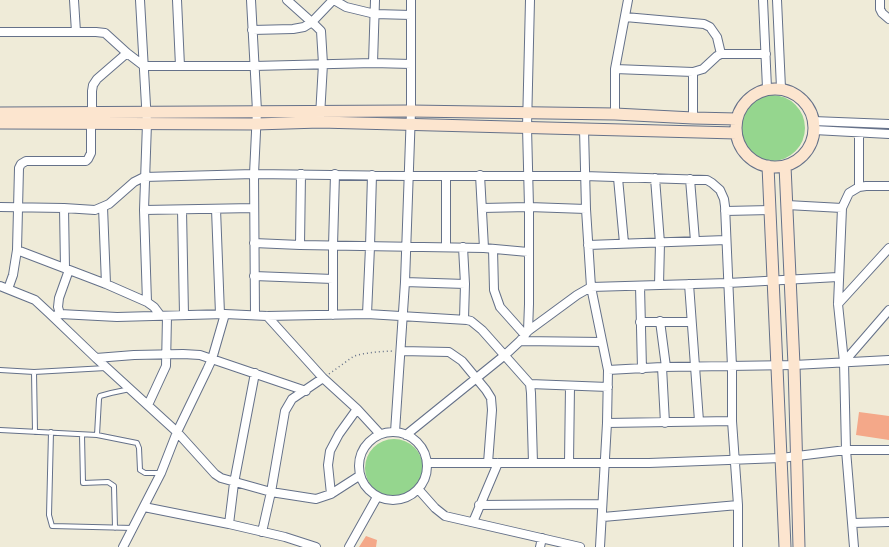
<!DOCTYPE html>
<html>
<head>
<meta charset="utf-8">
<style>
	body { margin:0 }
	canvas { display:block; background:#efebd8 }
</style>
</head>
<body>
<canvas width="889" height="547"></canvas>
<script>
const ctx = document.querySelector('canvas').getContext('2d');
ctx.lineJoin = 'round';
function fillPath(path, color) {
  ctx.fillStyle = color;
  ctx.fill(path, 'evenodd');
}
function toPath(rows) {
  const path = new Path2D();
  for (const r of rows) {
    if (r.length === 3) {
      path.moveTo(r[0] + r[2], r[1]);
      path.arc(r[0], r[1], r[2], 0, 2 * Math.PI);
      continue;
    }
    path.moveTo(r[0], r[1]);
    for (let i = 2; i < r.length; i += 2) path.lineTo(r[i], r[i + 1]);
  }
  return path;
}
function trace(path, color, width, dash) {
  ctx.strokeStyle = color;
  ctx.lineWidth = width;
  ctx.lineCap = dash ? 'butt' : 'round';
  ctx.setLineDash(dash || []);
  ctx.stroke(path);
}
const green = toPath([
	[772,128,33],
	[394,468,29]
]);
const building = toPath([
	[859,412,889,416,889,440,856,435],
	[366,536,377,540,376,547,359,547]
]);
const path = toPath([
	[329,374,354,356,362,354,376,352,393,351]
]);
const lane = toPath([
	[0,370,34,372,106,368],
	[34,372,35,432],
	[0,430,97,435,99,399,100,396,111,393,130,389],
	[51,432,49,515,52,526,133,528],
	[82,435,83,483,108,482,114,486,115,528],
	[97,435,137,443,139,448,140,470,145,473,160,473]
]);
const street = toPath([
	[74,0,76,32],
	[140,0,147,123,144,210,147,302,154,307,160,315],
	[177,0,180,66],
	[251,0,257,111,254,174,255,315],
	[287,0,316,26,321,31,323,64,320,116],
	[334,0,346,7,375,14,411,15],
	[763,0,767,88],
	[777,0,781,88],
	[880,0,880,9,882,13,889,19],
	[625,17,704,24,710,27,717,37,721,54],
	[252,30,293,29,304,27,312,22,333,0],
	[0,32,96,32,105,33,127,53,144,66,254,66,373,63,411,64],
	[373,63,375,0],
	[615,69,693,72,703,69,717,56,721,54,766,54],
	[693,72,693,118],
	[92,113,92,91,93,85,97,79,127,53],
	[615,114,615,69,628,0],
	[813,121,889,124],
	[584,129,586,209,591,287,608,370,607,423,600,547],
	[814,130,889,134],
	[480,175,484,248],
	[618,178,624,243],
	[655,178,660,243,659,285],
	[690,179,695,241],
	[859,187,859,133],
	[787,205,842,208,849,193,859,187,866,186,889,186],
	[0,207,64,208,95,210,109,204,134,182,144,177,254,174,409,176,584,176,707,180,712,183,720,190,724,199,725,206,732,367,732,421,738,505,738,547],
	[103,207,106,284],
	[64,208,65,268],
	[482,208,529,207,586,209],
	[842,208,838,304,844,362,846,450,854,547],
	[216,209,220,314],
	[144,210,254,208],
	[182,210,184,315],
	[725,211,771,210],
	[254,243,300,245,484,248,528,252],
	[300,245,301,174],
	[588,245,726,240],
	[446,247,446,176],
	[463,247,465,284,464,319],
	[493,249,494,290,500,307,525,335],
	[17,250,106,284,147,302],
	[254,276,333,279],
	[405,282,465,284],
	[689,284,699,421],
	[0,286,35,300,49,313,96,358,177,432,215,474,221,478,271,492,316,499,331,494,359,476],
	[640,286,642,369],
	[8,289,13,275,17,250,19,168,21,164,26,161,86,161,88,159,91,153,91,123],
	[838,304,889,248],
	[60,314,58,307,59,298,69,270],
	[367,314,370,247,372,175],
	[333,315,333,246,335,174],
	[54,316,60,314,117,317,225,314,267,316,367,314,467,320,471,321,482,330,530,384,531,393,533,463],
	[267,316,323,378,357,409,380,434],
	[660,321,666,367],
	[640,322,691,322],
	[528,331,529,304,529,207,527,127,530,0],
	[520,341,602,342],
	[401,351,449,352,462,361,486,390,491,398,492,410,488,463],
	[96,358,134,355,183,354,200,355,306,391],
	[844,362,889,310],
	[662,367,665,423],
	[608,370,662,367,794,365,889,360],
	[530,384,608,387],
	[148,405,166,366,167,316],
	[607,423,732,421],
	[393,466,34],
	[395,432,405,282,411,111,411,0],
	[406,435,505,355,520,341,528,331,577,295,591,287,728,283,838,277],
	[427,463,649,463,781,458,846,450,889,450],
	[569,463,570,386],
	[419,490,435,508,445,516,580,547],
	[331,494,328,465,330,451,339,434,357,409],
	[479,505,602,504],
	[144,507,229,524,285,537,316,547],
	[603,517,738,505],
	[473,522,498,463],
	[853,523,889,522],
	[229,524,234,483,255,373],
	[262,532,271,492,285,411,292,399,323,378],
	[123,547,161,473,177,432,207,370,212,359,225,314],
	[349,547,377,497],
	[540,547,542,538]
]);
const secondary = toPath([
	[775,128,39],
	[0,113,411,111,615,114,693,118,737,119],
	[0,123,256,124,320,122,736,133],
	[768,166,785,547],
	[785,166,794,365,799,547]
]);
fillPath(green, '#95d68e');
fillPath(building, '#f4a889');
trace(lane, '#657189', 6);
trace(street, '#657189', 10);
trace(secondary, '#657189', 13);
trace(path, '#657189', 1.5, [1, 3]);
trace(lane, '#fff', 4);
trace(street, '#fff', 8);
trace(secondary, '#fce5cf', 11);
</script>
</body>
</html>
